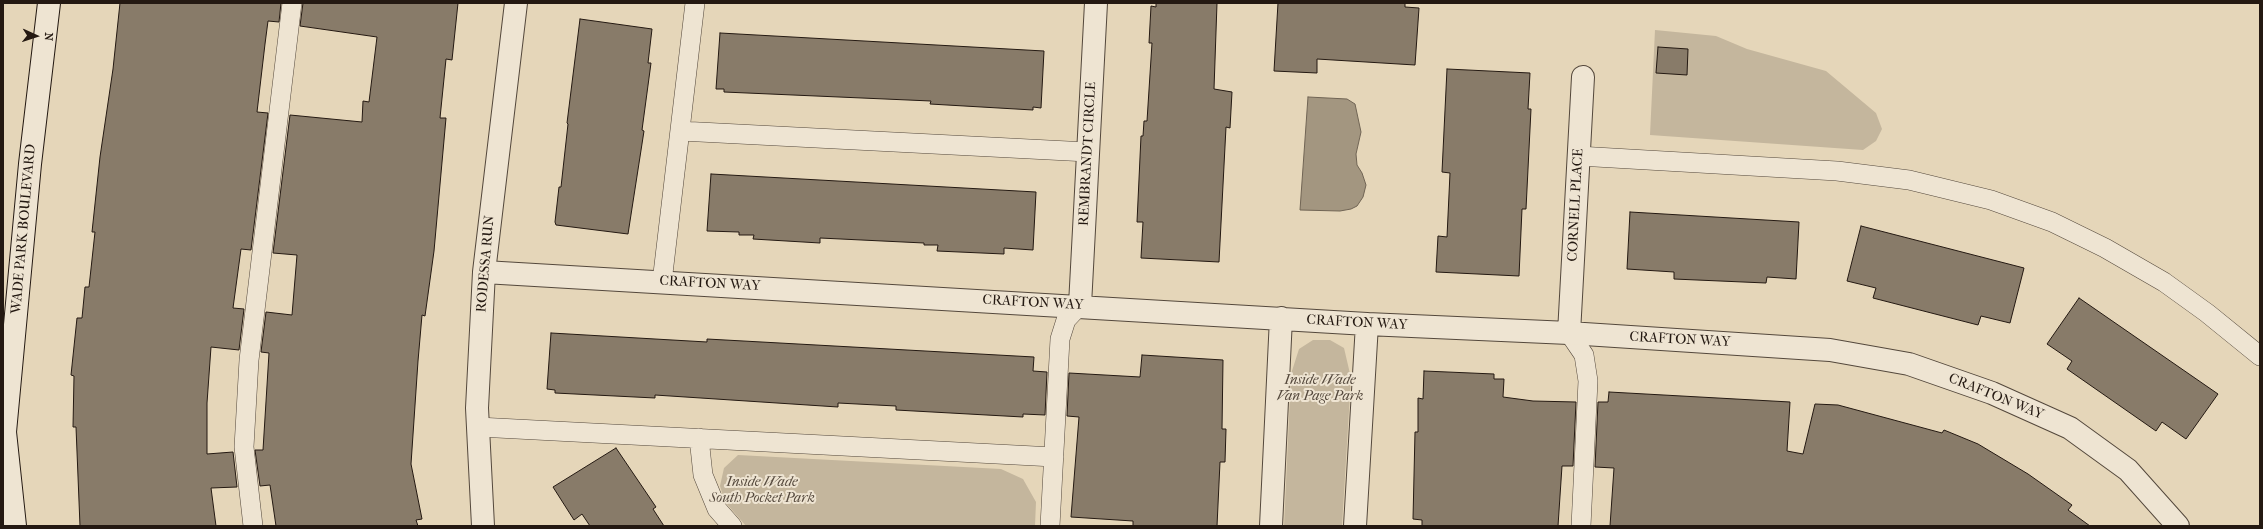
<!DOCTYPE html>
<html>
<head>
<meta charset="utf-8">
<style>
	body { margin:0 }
	#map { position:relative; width:2263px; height:529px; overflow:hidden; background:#e5d6b9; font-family:"IM FELL French Canon",serif }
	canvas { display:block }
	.frame { position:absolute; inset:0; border:4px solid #241912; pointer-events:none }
	.north { position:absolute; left:16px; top:16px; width:40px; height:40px; -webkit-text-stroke:3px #eee4d2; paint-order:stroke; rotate:93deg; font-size:11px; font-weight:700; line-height:16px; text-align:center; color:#241912 }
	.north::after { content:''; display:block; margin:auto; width:14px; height:18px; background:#241912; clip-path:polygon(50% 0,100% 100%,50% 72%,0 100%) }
</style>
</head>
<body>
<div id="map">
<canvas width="2263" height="529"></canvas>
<div class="frame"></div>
<div class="north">N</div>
</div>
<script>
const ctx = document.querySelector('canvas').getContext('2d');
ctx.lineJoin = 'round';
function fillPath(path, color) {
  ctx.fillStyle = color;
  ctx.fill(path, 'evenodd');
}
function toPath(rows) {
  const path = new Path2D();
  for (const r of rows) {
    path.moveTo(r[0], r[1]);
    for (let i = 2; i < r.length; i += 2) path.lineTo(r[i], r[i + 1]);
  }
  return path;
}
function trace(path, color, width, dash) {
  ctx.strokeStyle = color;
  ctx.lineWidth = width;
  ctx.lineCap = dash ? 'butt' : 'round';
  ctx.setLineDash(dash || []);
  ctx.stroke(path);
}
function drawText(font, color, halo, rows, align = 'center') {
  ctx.font = font + ' "IM FELL French Canon",serif';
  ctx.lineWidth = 4;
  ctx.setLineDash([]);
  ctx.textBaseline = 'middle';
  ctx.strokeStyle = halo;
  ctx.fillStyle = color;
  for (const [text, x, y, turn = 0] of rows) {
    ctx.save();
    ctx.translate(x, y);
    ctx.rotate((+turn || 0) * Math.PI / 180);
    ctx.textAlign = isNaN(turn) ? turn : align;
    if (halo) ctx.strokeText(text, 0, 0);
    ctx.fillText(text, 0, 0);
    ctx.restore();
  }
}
const green = toPath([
	[1655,30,1716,36,1747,49,1826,71,1876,113,1882,129,1876,141,1863,150,1650,135],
	[1313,340,1330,340,1344,348,1351,378,1342,526,1284,526,1291,374,1299,349],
	[738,455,1001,469,1023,479,1036,502,1035,526,746,526,725,502,720,486,724,468]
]);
const water = toPath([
	[1308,97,1347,99,1355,104,1361,132,1356,154,1357,165,1362,173,1366,185,1363,197,1357,206,1351,209,1340,211,1300,210,1308,97]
]);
const building = toPath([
	[120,3,281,3,279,22,268,21,265,44,257,112,268,113,251,250,241,249,233,308,244,309,239,350,211,347,207,403,207,454,233,452,237,487,211,488,216,526,80,526,76,427,73,427,74,376,71,375,77,318,82,318,85,287,89,287,95,232,92,232,100,157,113,69,120,3],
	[303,3,458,3,452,60,446,59,440,118,446,118,434,251,425,316,422,315,418,361,411,464,422,519,416,520,418,526,276,526,270,485,260,486,255,450,263,450,269,353,261,352,266,312,292,315,297,255,273,253,290,115,362,122,363,101,369,102,377,37,300,26,303,3],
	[1156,3,1217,3,1214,89,1232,92,1230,128,1226,127,1219,262,1141,258,1143,222,1137,222,1141,136,1143,136,1144,121,1147,121,1152,43,1149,43,1151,6,1156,7,1156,3],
	[1278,3,1405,3,1405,7,1419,8,1415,65,1317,59,1317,73,1274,71,1278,3],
	[580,19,652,29,648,63,651,63,642,130,644,131,628,234,556,225,555,222,559,187,561,187,568,124,567,123,580,19],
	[720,33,1044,51,1041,108,1033,107,1033,110,930,104,931,101,724,92,724,89,716,89,720,33],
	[1658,47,1688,49,1687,75,1656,73,1658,47],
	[1447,69,1530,73,1528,109,1531,109,1526,209,1522,209,1519,276,1436,272,1438,236,1447,237,1450,173,1442,172,1447,69],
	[711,174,1036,192,1033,250,1004,248,1004,254,937,251,938,245,924,245,924,243,820,238,820,243,753,239,754,235,739,235,739,232,707,231,711,174],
	[1630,212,1799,222,1796,279,1767,277,1766,283,1674,279,1674,272,1627,269,1630,212],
	[1861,226,2024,268,2010,323,1981,316,1978,325,1873,298,1876,288,1847,281,1861,226],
	[2079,298,2218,394,2186,439,2162,422,2156,431,2067,369,2072,361,2047,344,2079,298],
	[551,333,707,342,707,339,1034,357,1033,371,1047,372,1045,415,1023,414,1023,417,896,410,896,406,838,403,838,407,655,395,655,398,555,393,555,390,547,389,551,333],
	[1142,355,1223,360,1222,429,1226,429,1225,462,1220,462,1217,526,1133,526,1133,521,1071,517,1079,417,1067,416,1069,373,1140,377,1142,355],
	[1424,371,1494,374,1494,379,1504,379,1503,397,1533,401,1576,402,1573,466,1562,466,1558,526,1422,526,1422,520,1413,519,1415,432,1418,432,1418,398,1423,399,1424,371],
	[1609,392,1790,402,1787,451,1803,454,1815,404,1838,405,1942,433,1944,430,1978,444,2028,474,2072,505,2068,510,2090,526,1610,526,1614,468,1595,467,1598,402,1608,402,1609,392],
	[616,448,656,507,653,509,664,526,590,526,582,514,574,520,553,487,616,448]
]);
const lane = toPath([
	[680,131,1088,152],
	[1578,156,1837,171,1909,180,1991,200,2052,222,2105,248,2164,282,2207,313,2260,356],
	[662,282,695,3],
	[1569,333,1584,355,1588,381,1581,526],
	[478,427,1054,457],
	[699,438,703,475,717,509,732,526],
	[253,526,244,447,249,360,292,3],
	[1050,526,1060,339,1066,320,1080,305]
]);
const street = toPath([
	[484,272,1367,324,1569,333,1830,350,1909,364,1992,393,2070,428,2128,470,2178,526],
	[1080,305,1096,3],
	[1569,333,1583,77],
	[483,526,477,408,484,272,516,3],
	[1271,526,1281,318],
	[1355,526,1367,324]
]);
const secondary = toPath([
	[15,526,5,432,30,164,49,3]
]);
const streetNames = [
	["REMBRANDT CIRCLE",1088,154,-87],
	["CORNELL PLACE",1576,205,-87],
	["WADE PARK BOULEVARD",24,229,-85],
	["RODESSA RUN",486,264,-85],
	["CRAFTON WAY",710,284,3],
	["CRAFTON WAY",1033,303,3],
	["CRAFTON WAY",1357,323,3],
	["CRAFTON WAY",1680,340,3],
	["CRAFTON WAY",1996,397,22]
];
const parkNames = [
	["Inside Wade",1320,381],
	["Van Page Park",1320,397],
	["Inside Wade",762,483],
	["South Pocket Park",762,499]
];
fillPath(green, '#c4b69d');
fillPath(water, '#a39680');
trace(water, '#706454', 1);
fillPath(building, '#887b69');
trace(building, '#241912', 1);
trace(lane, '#54483c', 20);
trace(street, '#54483c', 24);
trace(secondary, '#241912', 24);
trace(lane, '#eee4d2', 19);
trace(street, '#eee4d2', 22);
trace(secondary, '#eee4d2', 22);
drawText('14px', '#241912', '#eee4d2', streetNames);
drawText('italic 14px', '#54483c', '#eee4d2', parkNames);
</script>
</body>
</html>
